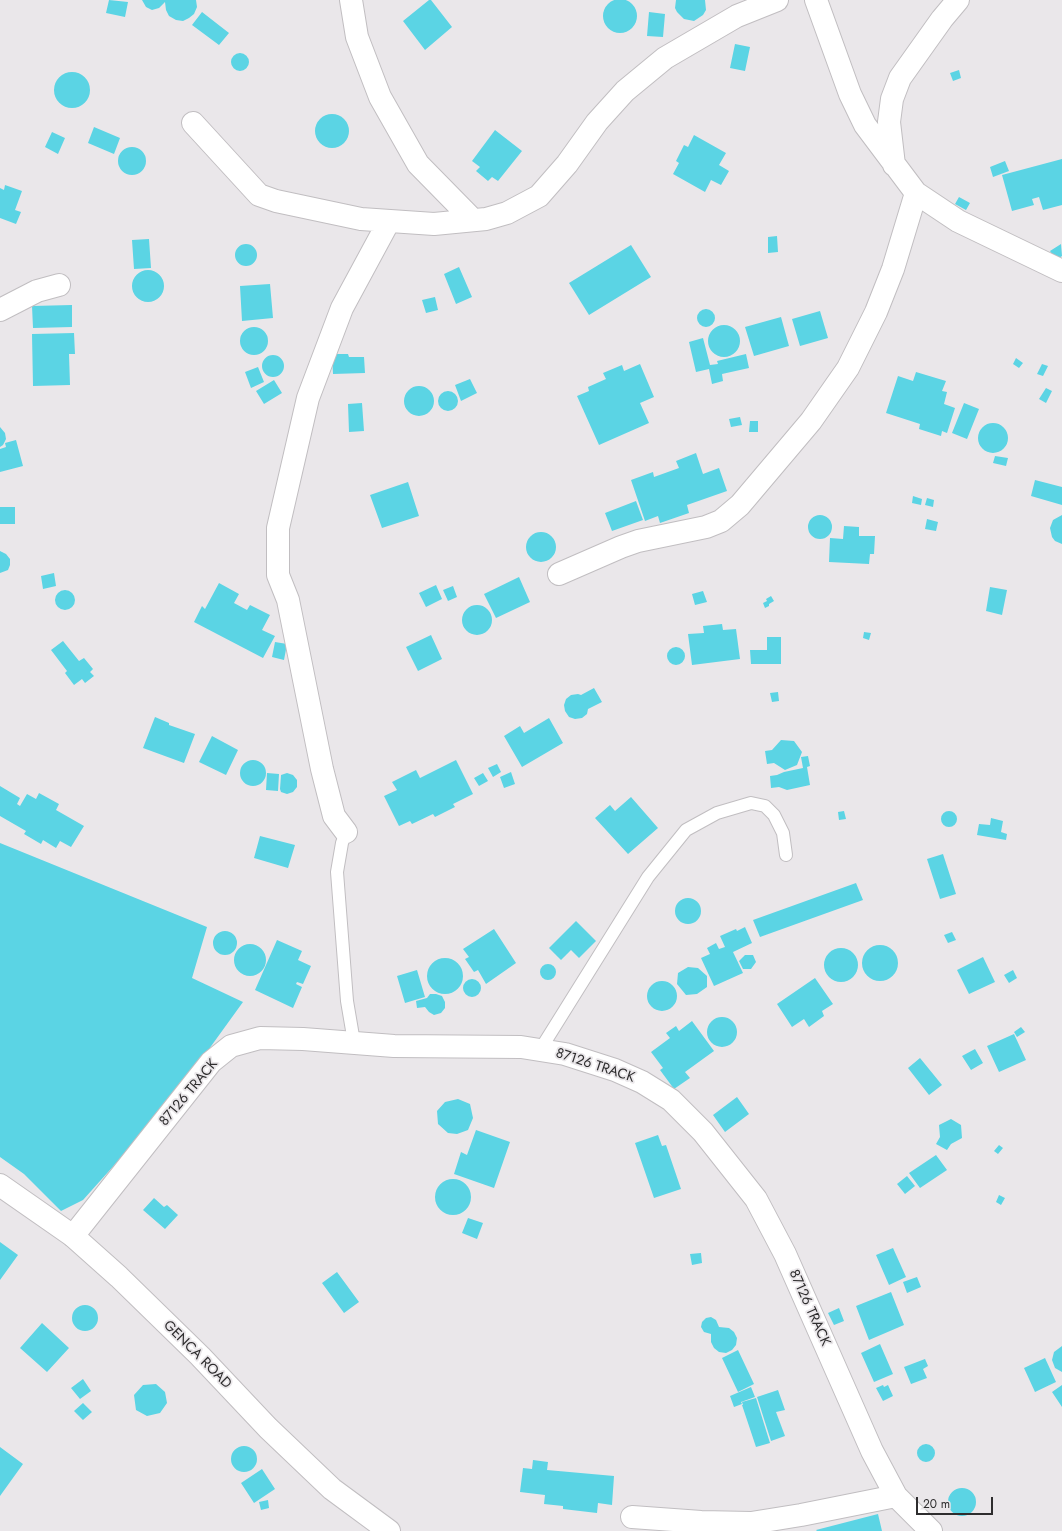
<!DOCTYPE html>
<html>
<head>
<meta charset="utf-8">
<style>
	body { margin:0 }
	#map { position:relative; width:1062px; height:1531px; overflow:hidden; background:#eae7ea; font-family:Jost,sans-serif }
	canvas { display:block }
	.scale { position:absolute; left:916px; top:1497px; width:77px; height:18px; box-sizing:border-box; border:2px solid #2e2d2e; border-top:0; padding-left:5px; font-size:12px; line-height:14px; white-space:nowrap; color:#2e2d2e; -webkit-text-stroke:3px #eae7ea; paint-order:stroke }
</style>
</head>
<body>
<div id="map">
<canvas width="1062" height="1531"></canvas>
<div class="scale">20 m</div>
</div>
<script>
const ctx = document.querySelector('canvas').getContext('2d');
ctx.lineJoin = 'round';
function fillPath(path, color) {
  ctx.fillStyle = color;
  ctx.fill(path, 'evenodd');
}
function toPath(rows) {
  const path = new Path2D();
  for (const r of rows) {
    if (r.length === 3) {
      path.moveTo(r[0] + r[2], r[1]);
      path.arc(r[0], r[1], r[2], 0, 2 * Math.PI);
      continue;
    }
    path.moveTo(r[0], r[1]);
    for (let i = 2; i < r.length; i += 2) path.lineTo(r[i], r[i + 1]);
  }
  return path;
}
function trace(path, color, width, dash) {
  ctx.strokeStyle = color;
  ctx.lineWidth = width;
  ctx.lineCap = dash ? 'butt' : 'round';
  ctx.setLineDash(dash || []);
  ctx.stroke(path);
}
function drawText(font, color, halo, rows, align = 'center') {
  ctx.font = font + ' Jost,sans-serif';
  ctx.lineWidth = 3.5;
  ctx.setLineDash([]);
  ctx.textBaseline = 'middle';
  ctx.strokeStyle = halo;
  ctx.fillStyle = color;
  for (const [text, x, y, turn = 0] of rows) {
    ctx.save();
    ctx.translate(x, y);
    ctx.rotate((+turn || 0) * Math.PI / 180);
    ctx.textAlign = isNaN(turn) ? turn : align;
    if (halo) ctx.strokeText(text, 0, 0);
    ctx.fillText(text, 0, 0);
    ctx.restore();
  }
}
const building = toPath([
	[620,16,17],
	[109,0,128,2,125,17,106,13],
	[142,0,196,0,197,7,194,14,189,18,183,21,176,20,169,16,166,10,165,2,159,8,152,10,146,7],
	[429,0,431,0,452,27,425,50,403,21],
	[676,0,705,0,706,10,703,15,694,21,684,19,677,12,675,8],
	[202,12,229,33,219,45,192,25],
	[649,12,665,14,663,37,647,36],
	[735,44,750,47,745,71,730,68],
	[240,62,9],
	[959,70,961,78,953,81,950,73],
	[72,90,18],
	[332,131,17],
	[94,127,120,138,114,154,88,143],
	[495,130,522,151,498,181,492,177,488,181,476,171,480,167,472,161],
	[52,132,65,138,58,154,45,147],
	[694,135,726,153,719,165,729,171,721,185,711,180,705,192,673,174,679,163,676,161,684,145,688,147],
	[132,161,14],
	[1062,159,1062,205,1043,210,1039,197,1032,199,1034,205,1012,211,1002,175],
	[1005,161,1009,171,993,177,990,167],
	[5,185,22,191,15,210,21,212,16,224,0,218,0,188,4,190],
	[959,197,970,203,966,210,955,204],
	[777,236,778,252,768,253,768,237],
	[149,239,151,268,134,269,132,240],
	[246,255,11],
	[1061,244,1062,256,1056,260,1050,251],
	[631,245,651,277,589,315,569,283],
	[459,267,472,297,456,304,444,274],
	[148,286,16],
	[270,284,273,318,242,321,240,286],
	[435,297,438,310,426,313,422,300],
	[72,305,72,327,33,328,32,306],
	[706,318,9],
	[820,311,828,338,800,346,792,319],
	[781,317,789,346,754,356,745,327],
	[724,341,16],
	[254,341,14],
	[74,333,75,354,69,354,70,385,33,386,32,334],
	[703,338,710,365,718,364,717,361,746,354,749,368,722,374,723,381,712,384,709,369,696,372,689,342],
	[332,354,348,354,349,357,364,357,365,373,333,374],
	[273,366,11],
	[1016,358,1023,363,1019,368,1013,364],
	[640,364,654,397,640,403,649,423,599,445,577,396,589,391,588,387,606,379,603,373,622,365,624,371],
	[1042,364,1048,366,1043,376,1037,374],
	[258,367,264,382,251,388,245,372],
	[916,372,946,381,942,391,947,392,944,404,955,408,947,433,942,431,941,436,919,429,920,424,886,413,898,376,913,381],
	[470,379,477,393,461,401,455,385],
	[274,380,282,393,264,404,256,391],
	[419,401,15],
	[1046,388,1052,391,1046,403,1039,399],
	[448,401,10],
	[362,403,364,431,349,432,348,404],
	[964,403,979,409,967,439,952,433],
	[740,417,742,425,731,427,729,419],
	[750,421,758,421,758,432,749,432],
	[993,438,15],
	[0,427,5,433,6,439,3,445,0,447],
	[16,440,23,466,0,472,0,449,6,447,5,443],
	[696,453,703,474,719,468,727,491,687,505,689,513,660,523,658,516,645,521,631,480,653,472,654,477,679,468,676,461],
	[995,456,1008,458,1006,466,993,463],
	[1035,480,1062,487,1062,505,1031,496],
	[408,482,419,516,382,528,370,495],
	[913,496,922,499,921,505,912,503],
	[927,498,934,500,933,507,925,505],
	[636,501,643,520,612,531,605,513],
	[0,507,15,507,15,524,0,524],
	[820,527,12],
	[1062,515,1062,544,1055,541,1052,537,1050,528,1053,520],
	[927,519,938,522,936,531,925,529],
	[844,526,859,527,859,536,875,536,874,554,870,554,869,564,829,562,830,538,843,539],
	[541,547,15],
	[0,551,6,554,10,559,10,565,8,570,0,573],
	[54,573,56,586,43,589,41,576],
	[519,577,530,602,496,618,484,594],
	[219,583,239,594,234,603,247,610,250,605,270,615,262,630,275,636,263,658,194,622,202,606,205,609],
	[436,585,442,599,426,607,419,593],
	[453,586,457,597,448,601,443,590],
	[990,587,1007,590,1002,615,986,611],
	[65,600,10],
	[703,591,707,602,695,605,692,594],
	[771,596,774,601,769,604,769,606,765,608,763,603,767,601,766,599],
	[477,620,15],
	[722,624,723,630,736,629,740,659,692,665,688,634,704,633,703,626],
	[864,632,871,633,869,640,863,638],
	[431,635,442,659,418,671,406,647],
	[767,637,781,637,781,664,751,664,750,650,767,650],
	[63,641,79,661,84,658,93,669,90,672,94,676,85,683,82,679,74,685,65,673,67,671,51,650],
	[275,642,287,644,284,660,272,657],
	[676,656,9],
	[594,688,602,702,588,709,587,714,582,718,575,719,569,717,565,711,564,705,566,699,571,695,578,694,581,695],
	[778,692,779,701,772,702,770,693],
	[155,717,169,723,169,725,195,734,184,763,143,748],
	[549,718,563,743,522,767,504,736,520,726,524,733],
	[212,736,238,750,226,775,199,762],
	[781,740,794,741,802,752,797,765,785,770,774,763,767,764,765,751,772,750],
	[808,756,810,766,807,767,810,785,787,790,779,787,771,788,770,776,777,775,784,772,803,768,801,757],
	[456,760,473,794,453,804,455,807,435,817,433,814,412,824,410,821,399,826,384,796,397,790,392,782,416,770,420,778],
	[253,773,13],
	[497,764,501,772,493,777,488,768],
	[511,772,515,784,504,788,500,777],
	[267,773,279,774,278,791,266,790],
	[287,773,293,775,297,780,297,787,293,792,287,794,281,792,280,789,281,775],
	[483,773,488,781,479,786,474,778],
	[0,786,20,798,17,804,20,806,27,794,36,799,39,793,59,804,56,810,84,826,71,847,60,841,56,848,43,840,41,844,24,834,26,831,0,816],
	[631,797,658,828,628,854,595,818,610,805,615,811],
	[949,819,8],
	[844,811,846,819,839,820,838,812],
	[991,818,1003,821,1001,832,1007,834,1006,840,977,835,979,824,990,825],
	[260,836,295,845,288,868,254,858],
	[0,843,207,927,192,978,243,1002,170,1103,83,1200,61,1211,24,1174,0,1157],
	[943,854,956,894,940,899,927,859],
	[856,883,863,900,760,937,753,920],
	[688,911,13],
	[576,921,596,941,579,958,571,950,561,960,549,948],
	[745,927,752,943,733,952,743,973,714,986,701,958,710,954,707,948,716,943,719,949,725,947,720,936,736,929,737,931],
	[494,929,516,963,486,984,478,970,474,972,465,959,469,957,463,949],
	[225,943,12],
	[952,932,956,940,948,943,944,935],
	[277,940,302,951,298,960,311,966,303,984,297,982,296,984,302,987,293,1008,255,990],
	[250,960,16],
	[880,963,18],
	[841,965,17],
	[745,955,753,955,756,962,751,969,743,969,739,961],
	[983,957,995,982,969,994,957,970],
	[445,976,18],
	[548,972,8],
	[688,967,698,968,707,976,707,987,697,994,686,995,677,984,678,973],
	[417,970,425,997,405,1003,397,976],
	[1013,970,1017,978,1009,983,1004,975],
	[815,978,833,1004,822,1011,824,1016,809,1027,804,1019,792,1027,777,1004],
	[472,988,9],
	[662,996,15],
	[430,994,436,994,442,996,445,1002,445,1008,441,1013,434,1015,429,1012,425,1007,417,1008,416,1001,427,998],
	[722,1032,15],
	[692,1021,714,1051,685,1072,690,1078,674,1089,660,1070,663,1068,651,1052,670,1038,666,1033,676,1026,679,1031],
	[1021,1027,1025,1032,1017,1037,1014,1032],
	[1014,1034,1026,1060,999,1072,987,1046],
	[975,1049,983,1063,971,1070,962,1056],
	[920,1058,942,1085,929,1095,908,1068],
	[737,1097,749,1114,725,1132,713,1115],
	[458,1099,470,1104,473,1118,468,1130,457,1134,448,1133,438,1124,437,1111,445,1102],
	[951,1119,961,1125,962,1138,951,1144,947,1150,936,1144,940,1137,939,1125],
	[476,1130,510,1142,494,1188,454,1174,461,1152,467,1155],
	[658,1135,662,1146,666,1145,681,1189,654,1198,635,1143],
	[999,1145,1003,1148,998,1154,994,1151],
	[936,1155,947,1170,920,1188,909,1173],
	[907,1176,915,1186,905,1194,897,1184],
	[453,1197,18],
	[999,1195,1005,1198,1001,1205,996,1202],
	[154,1198,164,1207,167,1205,178,1215,165,1229,143,1210],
	[468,1218,483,1223,477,1239,462,1233],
	[0,1242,18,1255,0,1280],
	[893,1248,906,1277,889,1285,876,1255],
	[701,1253,702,1263,692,1265,690,1254],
	[337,1272,359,1302,344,1313,322,1283],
	[917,1277,921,1287,907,1293,903,1282],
	[891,1292,904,1325,869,1340,856,1306],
	[85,1318,13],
	[839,1308,844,1321,834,1325,828,1313],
	[711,1317,716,1320,719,1327,729,1328,734,1332,737,1338,736,1345,732,1350,726,1353,719,1352,714,1348,711,1342,711,1334,704,1332,701,1327,702,1322,706,1318],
	[42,1323,69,1348,47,1372,20,1348],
	[880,1344,893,1374,874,1382,861,1353],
	[1062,1346,1062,1372,1055,1368,1052,1360,1054,1352],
	[738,1350,754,1384,738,1392,722,1358],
	[1045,1358,1056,1382,1035,1392,1024,1368],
	[925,1359,928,1366,923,1369,927,1378,911,1384,904,1367],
	[83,1379,91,1391,80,1399,71,1388],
	[156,1384,165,1392,167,1403,160,1413,147,1416,136,1410,134,1395,143,1385],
	[883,1385,884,1387,888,1385,893,1396,883,1401,876,1388],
	[1062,1385,1062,1407,1052,1392],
	[751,1387,755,1397,741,1402,742,1404,734,1407,730,1396],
	[778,1390,785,1410,776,1412,785,1436,771,1441,757,1397],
	[756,1398,770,1443,756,1447,742,1405,743,1405,742,1402],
	[83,1403,92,1412,83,1420,74,1411],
	[926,1453,9],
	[244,1459,13],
	[0,1447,23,1464,0,1496],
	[533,1460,548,1462,547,1470,614,1476,612,1505,598,1503,597,1513,563,1509,563,1506,544,1504,545,1495,520,1492,523,1468,532,1469],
	[262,1469,275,1489,254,1503,241,1483],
	[962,1502,14],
	[268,1500,269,1508,261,1510,259,1502],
	[878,1514,882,1531,817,1531,816,1530]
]);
const service = toPath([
	[346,832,342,843,337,872,347,1001,354,1042],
	[540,1050,648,877,686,830,717,813,751,803,765,806,774,815,783,833,786,855]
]);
const minor = toPath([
	[351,0,357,37,380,97,418,164,473,220],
	[816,0,850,94,865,125,916,193,958,221,1062,271],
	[193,123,259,195,276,201,361,219,434,224,486,219,507,213,539,196,567,164,597,122,625,91,665,58,737,16,777,0],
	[894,165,889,122,892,99,900,78,942,19,958,0],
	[0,310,37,291,59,285],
	[559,574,621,547,638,541,706,527,721,521,740,505,811,421,848,368,876,312,893,269,916,193],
	[346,832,334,816,322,769,288,600,278,575,278,528,308,398,342,308,389,221],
	[73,1236,211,1062,231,1046,260,1038,303,1039,394,1046,521,1047,565,1054,615,1070,642,1082,671,1100,703,1132,756,1199,785,1254,872,1451,896,1496,931,1531],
	[632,1517,701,1522,751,1523,801,1515,896,1496]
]);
const tertiary = toPath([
	[0,1185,73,1236,119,1277,200,1356,268,1428,332,1489,389,1531]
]);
const streetNames = [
	["87126 TRACK",595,1066,18],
	["87126 TRACK",189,1093,-50],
	["87126 TRACK",809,1308,66],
	["GENCA ROAD",197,1355,45]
];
fillPath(building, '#5bd4e4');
trace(service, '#c1bec1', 14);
trace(minor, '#c1bec1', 24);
trace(tertiary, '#c1bec1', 24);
trace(service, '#fff', 12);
trace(minor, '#fff', 22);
trace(tertiary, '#fff', 22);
drawText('14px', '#2e2d2e', '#eae7ea', streetNames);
</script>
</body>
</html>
